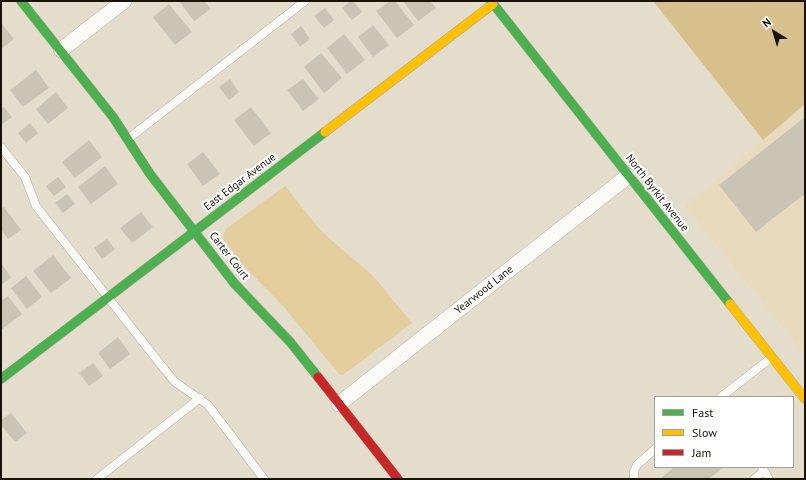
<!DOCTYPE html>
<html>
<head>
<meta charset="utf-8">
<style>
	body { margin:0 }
	#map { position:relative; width:806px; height:480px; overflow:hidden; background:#e5ddcb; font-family:"PT Sans",sans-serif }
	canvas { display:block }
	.frame { position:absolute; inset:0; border:2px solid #181207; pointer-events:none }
	.legend { position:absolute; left:654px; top:396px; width:140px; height:72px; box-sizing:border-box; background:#fff; border:1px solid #a3a09c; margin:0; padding:5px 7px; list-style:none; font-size:12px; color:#181207 }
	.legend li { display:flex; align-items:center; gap:8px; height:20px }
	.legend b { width:20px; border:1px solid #a3a09c }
	.north { position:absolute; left:754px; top:12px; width:40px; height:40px; -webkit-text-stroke:3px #fff; paint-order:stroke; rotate:322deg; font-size:11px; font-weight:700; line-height:16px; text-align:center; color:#181207 }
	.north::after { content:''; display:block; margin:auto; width:14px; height:18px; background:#181207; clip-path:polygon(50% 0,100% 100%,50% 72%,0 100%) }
</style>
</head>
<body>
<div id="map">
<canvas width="806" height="480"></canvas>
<div class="frame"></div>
<ul class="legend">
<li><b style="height:5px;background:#4caf50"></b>Fast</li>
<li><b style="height:5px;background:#ffc107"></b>Slow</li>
<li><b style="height:5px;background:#c62828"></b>Jam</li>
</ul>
<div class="north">N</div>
</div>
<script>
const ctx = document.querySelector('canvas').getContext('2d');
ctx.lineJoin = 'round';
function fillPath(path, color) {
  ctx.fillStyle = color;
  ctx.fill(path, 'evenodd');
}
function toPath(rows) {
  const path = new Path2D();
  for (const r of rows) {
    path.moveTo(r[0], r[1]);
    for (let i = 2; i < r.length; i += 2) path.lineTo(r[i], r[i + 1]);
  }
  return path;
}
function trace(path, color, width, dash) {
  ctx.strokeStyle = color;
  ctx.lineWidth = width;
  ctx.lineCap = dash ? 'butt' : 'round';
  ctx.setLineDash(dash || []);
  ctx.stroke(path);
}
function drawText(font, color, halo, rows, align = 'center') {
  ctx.font = font + ' "PT Sans",sans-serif';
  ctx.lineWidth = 4;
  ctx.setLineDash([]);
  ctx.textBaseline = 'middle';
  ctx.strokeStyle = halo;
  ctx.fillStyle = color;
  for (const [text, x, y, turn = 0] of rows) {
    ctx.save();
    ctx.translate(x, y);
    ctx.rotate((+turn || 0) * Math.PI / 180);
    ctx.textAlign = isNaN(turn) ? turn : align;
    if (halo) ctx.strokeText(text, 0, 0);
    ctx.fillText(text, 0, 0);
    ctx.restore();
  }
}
const built = toPath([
	[805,104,805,354,685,206]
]);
const green = toPath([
	[285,186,321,231,374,277,412,323,343,375,339,374,283,306,245,267,223,239,224,233,226,229]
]);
const forest = toPath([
	[653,1,805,1,805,104,763,140]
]);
const building = toPath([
	[179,1,204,1,211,9,194,21],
	[351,1,353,1,362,12,352,20,342,8],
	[390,1,395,1,414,25,397,38,376,11],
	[403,1,430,1,436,8,418,21],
	[169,4,192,32,175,45,153,17],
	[325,8,334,20,324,28,314,16],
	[2,24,14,39,1,49,1,25],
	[373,25,389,45,373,57,358,37],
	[301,26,310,39,300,47,291,34],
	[344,34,365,60,347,74,327,48],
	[321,53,342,78,324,93,304,67],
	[36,70,49,88,23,107,10,90],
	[230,79,239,92,229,100,219,87],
	[303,79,319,99,303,111,287,90],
	[56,92,68,108,48,124,36,109],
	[4,107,12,117,1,125,1,109],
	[251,107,271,133,254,146,234,120],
	[805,117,805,198,803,195,756,232,719,185],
	[30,123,38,133,26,143,18,133],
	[89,140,102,157,75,178,62,162],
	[203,152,220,174,203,186,187,164],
	[105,166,118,184,91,204,78,187],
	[58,177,66,187,54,196,46,186],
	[67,194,75,204,63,213,55,203],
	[4,207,21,230,8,239,1,229,1,209],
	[141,212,153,227,132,243,120,228],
	[107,239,115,249,102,259,94,248],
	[53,255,71,278,51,293,33,271],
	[1,263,11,277,3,284,1,281],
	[26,276,42,297,27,309,11,288],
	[8,296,22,314,1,330,1,301],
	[118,337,130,354,110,369,98,353],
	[93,363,103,376,89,386,79,373],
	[11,413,27,433,15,442,1,425,1,420],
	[674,467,724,467,709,479,660,479]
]);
const lane = toPath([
	[128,139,305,1],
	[1,147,25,177,36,206,165,370,175,382,208,405,264,479],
	[721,397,771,358],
	[762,467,769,479],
	[97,479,200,398],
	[634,479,634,471,637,465,655,449],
	[754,479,764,471]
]);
const street = toPath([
	[61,50,124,1],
	[339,404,628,176]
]);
const fast = toPath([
	[21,1,113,117,150,174,234,283,291,343,318,377],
	[491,1,730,304],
	[1,379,325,132]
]);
const slow = toPath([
	[325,132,493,4],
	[730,304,805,399]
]);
const jam = toPath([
	[318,377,398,479]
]);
const streetNames = [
	["East Edgar Avenue",240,182,-37],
	["North Byrkit Avenue",657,193,52],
	["Carter Court",229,256,52],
	["Yearwood Lane",484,290,-38]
];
fillPath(built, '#e8dabc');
fillPath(green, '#e3cd9c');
fillPath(forest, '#d7c08c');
fillPath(building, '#cac4b5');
trace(lane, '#ada798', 9);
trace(street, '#ada798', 16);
trace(fast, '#ada798', 10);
trace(slow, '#ada798', 10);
trace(jam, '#ada798', 10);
trace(lane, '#fbfaf7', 8);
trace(street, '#fbfaf7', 15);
trace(fast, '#4caf50', 9);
trace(slow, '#ffc107', 9);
trace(jam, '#c62828', 9);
drawText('11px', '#181207', '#fff', streetNames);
</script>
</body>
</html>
